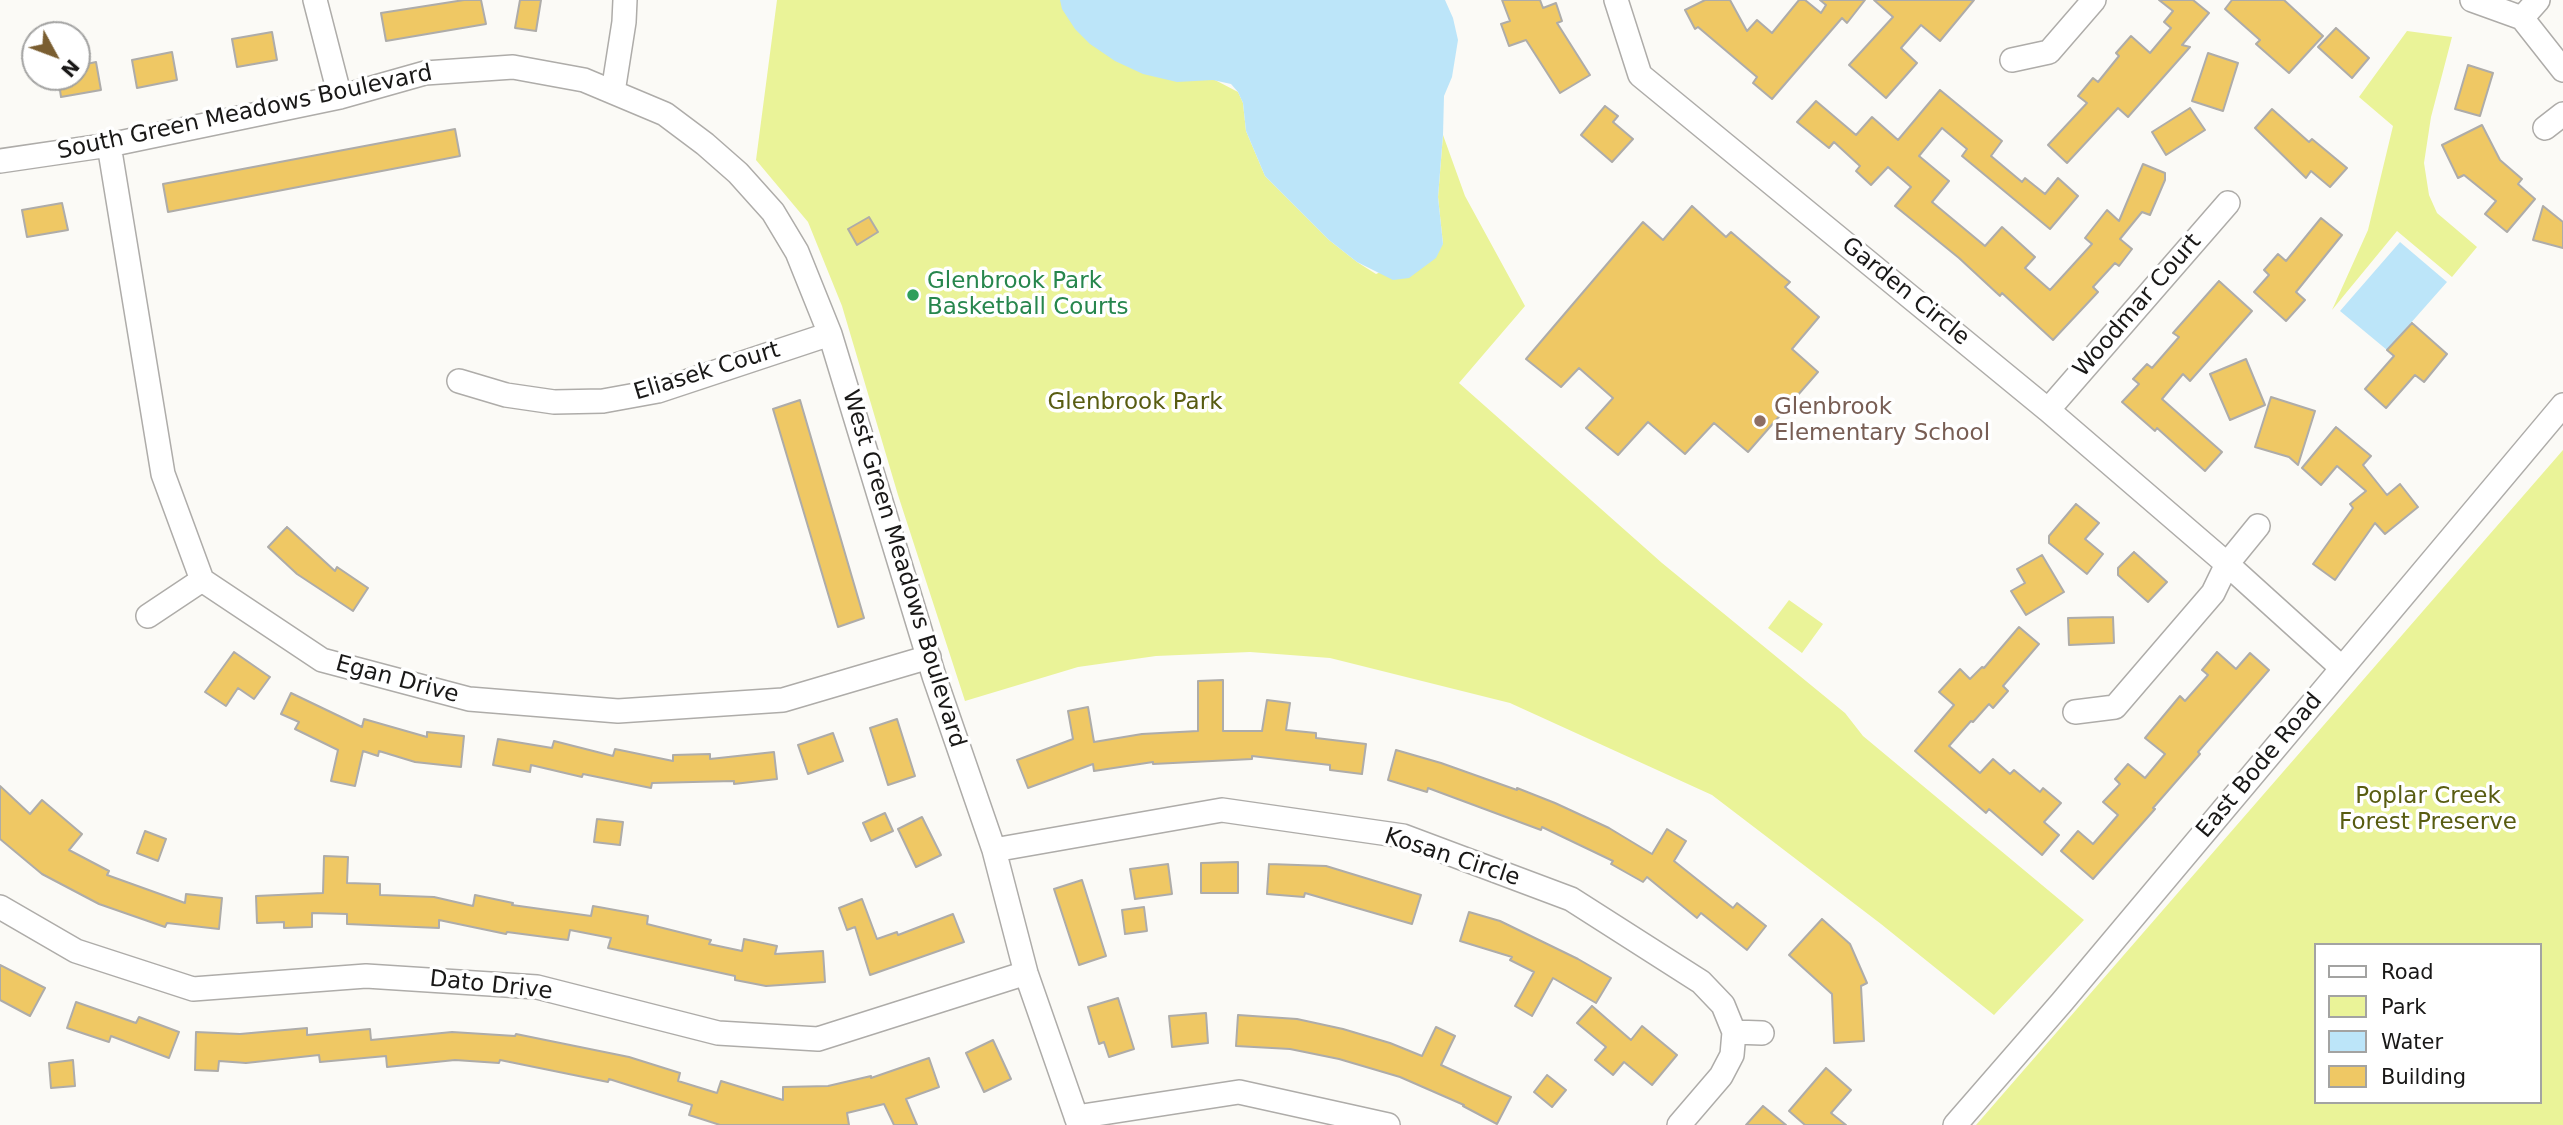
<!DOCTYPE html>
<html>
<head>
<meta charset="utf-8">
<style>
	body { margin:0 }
	#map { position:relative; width:2563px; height:1125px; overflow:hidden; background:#fbfaf6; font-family:"DejaVu Sans",sans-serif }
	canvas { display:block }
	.legend { position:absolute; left:2314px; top:943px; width:228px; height:161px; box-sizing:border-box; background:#fff; border:2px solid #a3a3a2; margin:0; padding:9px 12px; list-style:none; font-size:21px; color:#191817 }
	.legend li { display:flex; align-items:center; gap:14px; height:35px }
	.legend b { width:35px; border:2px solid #a3a3a2 }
	.north { position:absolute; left:21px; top:21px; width:70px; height:70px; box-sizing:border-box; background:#fff; border:2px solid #a3a3a2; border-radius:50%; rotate:131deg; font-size:19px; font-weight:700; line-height:28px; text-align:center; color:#191817 }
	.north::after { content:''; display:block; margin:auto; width:24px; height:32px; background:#7a5e31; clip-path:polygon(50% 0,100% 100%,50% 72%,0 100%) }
</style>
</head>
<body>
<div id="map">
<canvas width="2563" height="1125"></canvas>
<ul class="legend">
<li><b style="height:9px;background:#fff"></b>Road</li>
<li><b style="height:19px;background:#eaf398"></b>Park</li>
<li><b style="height:19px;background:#bce5f9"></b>Water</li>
<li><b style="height:19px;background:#efc864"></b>Building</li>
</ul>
<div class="north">N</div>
</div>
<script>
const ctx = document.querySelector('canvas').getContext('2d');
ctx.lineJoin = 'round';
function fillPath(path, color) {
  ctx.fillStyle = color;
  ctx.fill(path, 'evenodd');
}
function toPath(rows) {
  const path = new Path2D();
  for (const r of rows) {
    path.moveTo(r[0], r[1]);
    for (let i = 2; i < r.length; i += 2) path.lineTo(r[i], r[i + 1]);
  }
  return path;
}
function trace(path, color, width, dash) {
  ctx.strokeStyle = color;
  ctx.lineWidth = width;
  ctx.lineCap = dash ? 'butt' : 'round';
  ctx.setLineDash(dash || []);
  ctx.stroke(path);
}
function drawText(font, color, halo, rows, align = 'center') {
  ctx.font = font + ' "DejaVu Sans",sans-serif';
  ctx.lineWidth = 7;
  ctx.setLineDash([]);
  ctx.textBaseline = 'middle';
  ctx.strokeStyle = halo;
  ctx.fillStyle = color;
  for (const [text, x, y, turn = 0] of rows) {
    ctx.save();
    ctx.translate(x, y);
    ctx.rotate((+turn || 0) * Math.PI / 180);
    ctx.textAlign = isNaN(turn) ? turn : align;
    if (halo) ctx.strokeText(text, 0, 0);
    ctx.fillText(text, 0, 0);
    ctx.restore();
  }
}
const green = toPath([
	[777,0,1062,0,1238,92,1243,103,1246,131,1265,176,1329,240,1357,262,1376,274,1443,244,1438,197,1443,135,1465,196,1525,306,1459,383,1662,563,1845,713,1863,736,2084,920,1994,1015,1881,924,1712,795,1510,703,1330,658,1250,652,1156,656,1078,667,965,701,898,495,842,306,808,222,756,160],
	[2407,31,2452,37,2431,117,2424,163,2429,195,2437,213,2477,247,2452,277,2397,231,2332,310,2368,230,2393,126,2359,97],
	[2563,450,2563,1125,1976,1125],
	[2316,945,2540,945,2540,1102,2316,1102],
	[1789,600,1823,624,1802,653,1768,628]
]);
const water = toPath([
	[1060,0,1445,0,1453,18,1458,40,1452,77,1444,96,1443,135,1438,197,1443,244,1436,258,1409,278,1393,280,1357,262,1329,240,1265,176,1246,131,1243,103,1238,92,1231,84,1213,80,1177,82,1143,74,1115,61,1090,44,1075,29,1062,9],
	[2400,242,2447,282,2387,350,2340,311]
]);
const building = toPath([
	[464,0,481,0,486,24,386,41,381,13,464,0],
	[520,0,541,0,536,31,515,28,520,0],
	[1502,0,1540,0,1543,8,1556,3,1562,21,1557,23,1590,75,1560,93,1526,40,1509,46,1501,24,1510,21,1502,0],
	[1705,0,1730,0,1747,31,1757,20,1772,33,1799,0,1805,0,1821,13,1826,5,1820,0,1865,0,1847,23,1842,18,1772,99,1753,83,1757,77,1698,27,1695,29,1685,10,1705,0],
	[1874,0,1974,0,1940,41,1921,25,1901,48,1917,63,1886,98,1849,65,1893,17,1874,0],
	[2159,0,2193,0,2209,13,2182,45,2190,47,2128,117,2118,108,2067,163,2048,145,2087,103,2078,96,2093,78,2098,82,2119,56,2116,53,2131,36,2150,53,2171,28,2164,22,2173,11,2159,0],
	[2232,0,2284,0,2323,36,2289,73,2256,44,2260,40,2225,9,2232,0],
	[2336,28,2369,58,2352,78,2318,47,2336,28],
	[272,32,277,60,237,67,232,39,272,32],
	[172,52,177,80,137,88,132,60,172,52],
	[2208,53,2238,63,2223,111,2192,101,2208,53],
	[96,62,101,90,61,97,58,77,77,77,77,66,96,62],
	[2468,65,2493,73,2480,116,2455,109,2468,65],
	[1940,90,2002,141,1991,156,2022,182,2025,178,2045,194,2058,178,2078,196,2050,229,1962,156,1967,149,1942,128,1919,156,1949,181,1932,202,1985,246,2002,227,2035,257,2025,268,2050,290,2092,244,2085,238,2107,210,2119,221,2143,164,2165,173,2165,180,2150,215,2142,212,2120,239,2132,249,2119,266,2115,263,2093,287,2098,292,2053,340,2002,293,2000,296,1959,258,1895,206,1911,187,1888,167,1871,185,1856,171,1860,166,1834,142,1829,148,1797,122,1816,101,1856,135,1872,117,1898,140,1940,90],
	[1605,106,1618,116,1613,122,1633,139,1612,162,1581,135,1605,106],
	[2190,108,2205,130,2166,155,2152,132,2190,108],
	[2272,109,2309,142,2312,139,2347,168,2330,187,2311,171,2306,178,2255,128,2272,109],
	[2482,125,2500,160,2522,179,2518,184,2535,199,2507,232,2485,214,2496,201,2464,175,2458,178,2442,145,2482,125],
	[455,129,460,156,168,212,163,184,455,129],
	[62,203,68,230,27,237,22,210,62,203],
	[1692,206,1726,237,1731,232,1780,274,1790,282,1785,287,1819,317,1792,349,1818,372,1748,452,1714,423,1685,454,1648,422,1618,455,1586,428,1613,398,1579,368,1561,387,1526,359,1643,222,1663,240,1692,206],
	[2543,206,2563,222,2563,248,2533,240,2543,206],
	[869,217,878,232,857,245,848,229,869,217],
	[2321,218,2342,235,2296,292,2305,300,2286,321,2254,292,2269,275,2264,270,2278,254,2286,261,2321,218],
	[2219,281,2252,311,2190,381,2183,374,2162,399,2222,452,2205,471,2157,428,2155,431,2122,402,2139,384,2133,379,2147,364,2152,368,2179,337,2173,333,2219,281],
	[2412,323,2447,354,2424,382,2415,375,2386,408,2365,389,2394,356,2387,350,2412,323],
	[2246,359,2265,405,2230,420,2210,374,2246,359],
	[2271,397,2315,411,2298,465,2289,457,2255,447,2271,397],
	[800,400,864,618,838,627,773,409,800,400],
	[2336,427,2371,456,2363,465,2387,495,2400,484,2418,507,2385,534,2375,523,2335,580,2313,564,2353,508,2350,504,2366,491,2337,466,2321,485,2302,468,2336,427],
	[2076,504,2099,523,2085,539,2103,554,2087,574,2049,543,2049,536,2076,504],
	[287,527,335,571,337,567,368,588,353,611,297,574,268,547,287,527],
	[2134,552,2167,582,2148,602,2118,575,2118,568,2134,552],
	[2042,555,2064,592,2026,615,2011,591,2025,583,2017,569,2042,555],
	[2113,617,2114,643,2069,645,2068,618,2113,617],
	[2019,627,2039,644,2003,686,2008,691,1993,708,1989,704,1973,722,1971,721,1949,746,1980,773,1993,759,2010,774,2014,770,2040,792,2043,788,2061,803,2044,822,2059,835,2042,855,1989,809,1986,813,1915,751,1954,705,1939,692,1960,669,1970,679,1982,667,1984,668,2019,627],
	[234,652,270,677,254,699,238,688,226,706,205,692,234,652],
	[2217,652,2236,669,2250,653,2269,670,2198,752,2200,754,2153,808,2155,809,2093,879,2061,851,2078,831,2093,844,2118,815,2103,802,2120,784,2115,779,2128,764,2145,778,2165,754,2145,738,2180,696,2185,701,2208,675,2202,670,2217,652],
	[1223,680,1223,731,1262,731,1267,700,1290,703,1286,730,1316,733,1316,738,1366,744,1362,774,1330,770,1330,765,1252,756,1252,759,1153,764,1153,762,1094,771,1093,764,1028,788,1017,760,1073,739,1068,711,1088,707,1094,742,1142,734,1198,731,1198,681,1223,680],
	[291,693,362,727,364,719,427,737,427,732,464,736,461,767,415,762,379,751,378,756,363,751,355,786,331,781,338,750,295,729,299,722,281,714,291,693],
	[897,719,915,776,888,785,870,728,897,719],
	[833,733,843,761,808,774,798,745,833,733],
	[498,739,552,748,554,741,613,756,615,749,673,761,673,755,710,754,710,759,774,752,777,779,734,784,734,781,652,783,651,788,583,774,582,777,531,765,530,772,493,765,498,739],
	[1396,750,1441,763,1517,790,1517,788,1555,803,1609,828,1652,854,1667,829,1686,841,1674,861,1733,908,1737,903,1766,926,1747,950,1701,913,1697,918,1647,877,1643,882,1611,864,1613,861,1542,827,1541,830,1428,788,1427,792,1388,780,1396,750],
	[0,786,30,814,42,800,82,834,69,850,109,871,107,875,185,903,186,894,222,898,219,929,167,923,165,927,99,904,42,874,0,839,0,786],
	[885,813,893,831,871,841,863,823,885,813],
	[922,817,941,855,916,867,898,829,922,817],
	[597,819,623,822,620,845,594,842,597,819],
	[145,831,166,839,158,861,137,853,145,831],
	[324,856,348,857,347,883,380,884,380,895,434,897,473,906,475,895,513,903,512,905,591,916,593,906,648,916,647,924,711,940,709,944,742,951,744,939,777,946,775,954,823,951,825,982,766,986,735,980,735,976,608,948,611,938,570,930,568,940,507,932,506,934,439,920,439,928,347,924,347,914,312,913,312,927,284,928,284,922,257,923,256,896,323,893,324,856],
	[1238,862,1238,893,1201,893,1201,863,1238,862],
	[1168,864,1172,894,1135,899,1130,869,1168,864],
	[1269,864,1326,866,1421,895,1412,924,1305,893,1304,897,1267,894,1269,864],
	[1082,880,1106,956,1079,965,1054,889,1082,880],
	[862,899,877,939,897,932,898,935,953,914,964,942,870,975,855,927,847,930,839,908,862,899],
	[1144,907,1147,931,1125,934,1122,910,1144,907],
	[1469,912,1500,921,1578,959,1611,978,1596,1003,1553,978,1532,1016,1515,1006,1534,972,1510,960,1512,957,1460,941,1469,912],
	[1822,919,1850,944,1867,983,1861,986,1864,1041,1834,1043,1832,994,1789,955,1822,919],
	[0,965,45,988,30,1016,0,1000,0,965],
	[1118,998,1134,1049,1109,1057,1104,1042,1099,1044,1088,1007,1118,998],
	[76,1002,136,1023,139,1017,179,1032,169,1058,111,1036,109,1042,67,1028,76,1002],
	[1592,1006,1631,1040,1642,1026,1677,1055,1652,1085,1624,1062,1613,1075,1595,1060,1606,1047,1577,1023,1592,1006],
	[1206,1013,1208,1043,1172,1047,1169,1016,1206,1013],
	[1238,1015,1297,1019,1343,1029,1390,1043,1422,1056,1436,1027,1455,1036,1441,1065,1511,1097,1497,1124,1463,1106,1464,1105,1400,1077,1339,1059,1290,1049,1236,1046,1238,1015],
	[307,1028,307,1035,370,1029,371,1040,452,1032,515,1036,516,1034,629,1057,680,1073,678,1081,717,1093,721,1081,783,1100,783,1087,828,1086,871,1076,871,1078,929,1058,939,1087,906,1099,917,1125,894,1125,884,1104,847,1113,849,1125,720,1125,689,1115,692,1105,609,1079,608,1082,500,1060,499,1063,455,1060,387,1067,386,1056,320,1062,319,1055,246,1063,219,1061,218,1071,195,1070,196,1032,240,1034,307,1028],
	[993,1040,1011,1079,984,1092,966,1053,993,1040],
	[73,1060,75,1086,51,1088,49,1063,73,1060],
	[1826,1068,1851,1090,1831,1113,1846,1125,1805,1125,1789,1111,1826,1068],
	[1547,1075,1566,1090,1552,1107,1534,1092,1547,1075],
	[1763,1106,1786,1125,1746,1125,1763,1106]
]);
const minor = toPath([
	[315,0,340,97],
	[1616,0,1640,75,2048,410,2227,564,2342,668],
	[2472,0,2522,18,2563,70],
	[2522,18,2538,0],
	[2012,60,2049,52,2094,0],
	[613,92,624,22,625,0],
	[2545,128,2563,114],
	[109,145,163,474,202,580,322,660,469,699,618,711,783,700,929,657],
	[0,161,109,145,340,97,425,73,513,67,584,80,665,114,705,144,738,173,773,212,797,252,830,334,934,676,994,850,1026,973,1079,1125],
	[459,381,506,395,554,402,603,401,658,391,830,334],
	[2048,410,2228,203],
	[148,616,202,580],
	[2075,712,2115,707,2213,593,2227,564,2258,526],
	[994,850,1222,810,1403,836,1571,899,1701,982,1723,1005,1734,1032,1732,1055,1721,1076,1679,1125],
	[0,907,76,951,193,989,366,976,537,987,718,1033,818,1039,1026,973],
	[1734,1032,1762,1033],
	[1076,1117,1239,1092,1388,1125],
	[1955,1125,2062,1002,2563,405]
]);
const markers = [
	[913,295,7,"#2e9e5b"],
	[1760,421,7,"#8d6e63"]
];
const streetNames = [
	["South Green Meadows Boulevard",245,113,-12],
	["Garden Circle",1905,292,39],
	["Woodmar Court",2138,306,-49],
	["Eliasek Court",707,372,-17],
	["West Green Meadows Boulevard",903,569,73],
	["Egan Drive",397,680,15],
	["East Bode Road",2260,766,-50],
	["Kosan Circle",1452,858,18],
	["Dato Drive",491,986,6]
];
const leisureNames = [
	["Glenbrook Park",927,282],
	["Basketball Courts",927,308]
];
const parkNames = [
	["Glenbrook Park",1135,403],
	["Poplar Creek",2428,797],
	["Forest Preserve",2428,823]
];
const educationNames = [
	["Glenbrook",1774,408],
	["Elementary School",1774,434]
];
fillPath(green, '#eaf398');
fillPath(water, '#bce5f9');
fillPath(building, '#efc864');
trace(building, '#aeaca9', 2);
trace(minor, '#aeaca9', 26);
trace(minor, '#fff', 23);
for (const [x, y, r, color] of markers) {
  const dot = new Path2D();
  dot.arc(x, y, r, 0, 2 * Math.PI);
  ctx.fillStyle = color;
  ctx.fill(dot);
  trace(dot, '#fff', 2.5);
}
drawText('23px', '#191817', '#fff', streetNames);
drawText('23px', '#27864d', '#fff', leisureNames, 'left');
drawText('23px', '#585c11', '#fff', parkNames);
drawText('23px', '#785e54', '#fff', educationNames, 'left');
</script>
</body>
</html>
